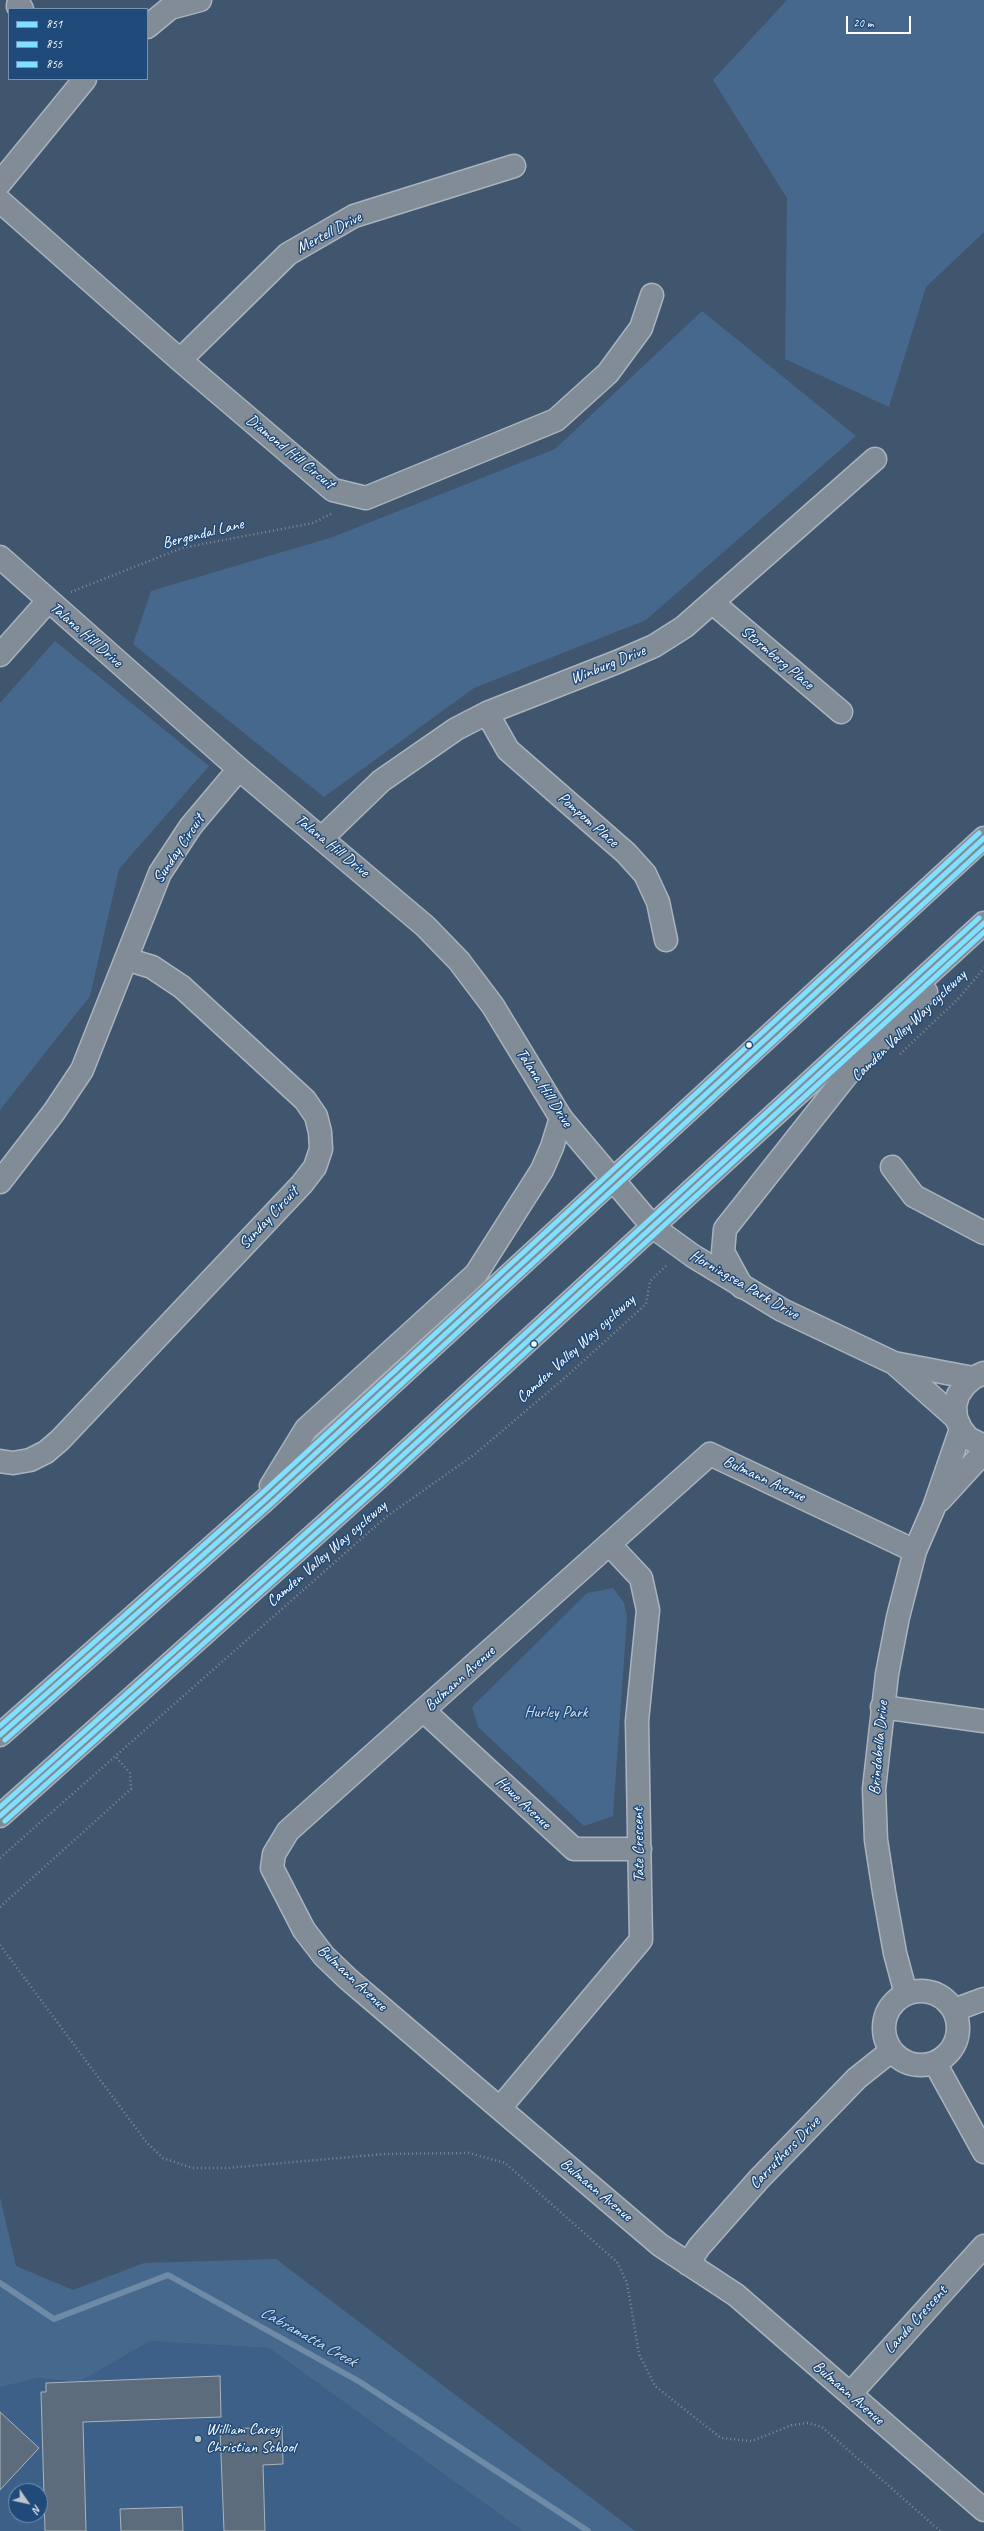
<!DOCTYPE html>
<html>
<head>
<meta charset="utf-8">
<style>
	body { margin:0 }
	#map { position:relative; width:984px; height:2531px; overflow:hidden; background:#40566e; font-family:Caveat,sans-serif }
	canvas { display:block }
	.legend { position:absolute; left:8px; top:8px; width:140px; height:72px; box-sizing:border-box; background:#1f4a7a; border:1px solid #7992af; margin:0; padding:5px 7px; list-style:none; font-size:12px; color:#fff }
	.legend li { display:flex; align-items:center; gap:8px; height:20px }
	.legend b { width:20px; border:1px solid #7992af }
	.north { position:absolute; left:8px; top:2483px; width:40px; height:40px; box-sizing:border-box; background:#1f4a7a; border:1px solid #7992af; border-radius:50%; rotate:124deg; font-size:11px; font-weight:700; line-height:16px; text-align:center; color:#fff }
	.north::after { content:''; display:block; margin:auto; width:14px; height:18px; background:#bcc4cc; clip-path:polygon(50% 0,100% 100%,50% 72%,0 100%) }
	.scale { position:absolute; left:846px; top:16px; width:65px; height:18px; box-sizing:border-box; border:2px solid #fff; border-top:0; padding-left:5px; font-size:12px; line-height:14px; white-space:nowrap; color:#fff; -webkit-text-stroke:3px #1f4a7a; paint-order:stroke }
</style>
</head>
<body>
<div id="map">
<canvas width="984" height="2531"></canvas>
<ul class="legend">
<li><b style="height:5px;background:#80e0ff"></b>851</li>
<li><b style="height:5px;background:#80e0ff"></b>855</li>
<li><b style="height:5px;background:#80e0ff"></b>856</li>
</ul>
<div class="north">N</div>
<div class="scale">20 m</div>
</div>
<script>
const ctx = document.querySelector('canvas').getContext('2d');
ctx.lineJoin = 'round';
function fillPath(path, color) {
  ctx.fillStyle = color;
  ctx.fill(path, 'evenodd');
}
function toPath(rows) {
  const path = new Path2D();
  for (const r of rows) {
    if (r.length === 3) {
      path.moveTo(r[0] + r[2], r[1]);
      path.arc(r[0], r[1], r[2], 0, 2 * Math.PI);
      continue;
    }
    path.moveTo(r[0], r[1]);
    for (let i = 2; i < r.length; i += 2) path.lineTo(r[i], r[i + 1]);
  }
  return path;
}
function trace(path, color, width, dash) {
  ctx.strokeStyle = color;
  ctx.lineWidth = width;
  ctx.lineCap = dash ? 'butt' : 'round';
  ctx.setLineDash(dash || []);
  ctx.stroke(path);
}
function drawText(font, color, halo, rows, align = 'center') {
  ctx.font = font + ' Caveat,sans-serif';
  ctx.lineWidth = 3;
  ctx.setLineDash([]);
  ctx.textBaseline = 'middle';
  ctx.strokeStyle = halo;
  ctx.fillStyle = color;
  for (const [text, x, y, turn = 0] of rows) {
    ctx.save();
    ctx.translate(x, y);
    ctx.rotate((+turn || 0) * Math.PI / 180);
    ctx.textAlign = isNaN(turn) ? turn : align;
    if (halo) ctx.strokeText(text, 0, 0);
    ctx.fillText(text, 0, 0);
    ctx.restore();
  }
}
const built = toPath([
	[150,2341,269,2348,523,2531,0,2531,0,2387,38,2378,79,2382],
	[16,2491,40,2491,40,2515,16,2515]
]);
const green = toPath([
	[787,0,984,0,984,232,926,287,889,407,785,359,787,198,713,80],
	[702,311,856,436,646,620,474,688,324,797,133,644,151,591,333,537,555,449],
	[55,641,209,766,119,869,90,996,0,1110,0,703],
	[613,1588,624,1603,627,1617,613,1816,584,1826,478,1727,472,1707,587,1593],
	[0,2197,16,2266,73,2290,144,2263,276,2259,635,2531,523,2531,269,2348,150,2341,79,2382,38,2378,0,2387]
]);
const stream = toPath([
	[0,2283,54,2319,168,2275,360,2382,588,2531]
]);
const building = toPath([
	[220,2376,221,2417,83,2422,86,2531,45,2531,41,2392,46,2392,46,2383,220,2376],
	[0,2412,39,2448,0,2490,0,2412],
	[282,2427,283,2464,263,2465,265,2531,224,2531,220,2429,282,2427],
	[182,2507,183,2531,121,2531,120,2509,182,2507]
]);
const path = toPath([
	[71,592,182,548,313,523,333,513],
	[900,1054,959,998,984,968],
	[0,1858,386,1517,475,1454,568,1375,646,1304,650,1281,668,1264],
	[0,1907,131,1789,130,1773,115,1756],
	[0,1945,147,2143,163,2158,192,2168,227,2168,384,2154,469,2153,505,2163,617,2262,627,2283,639,2354,655,2386,721,2438,752,2441,792,2425,808,2423,822,2427,940,2531]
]);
const minor = toPath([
	[19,0,18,6,22,9],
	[147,27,170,8,200,0],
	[0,183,85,79],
	[0,201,180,360,333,490,366,498,556,420,608,373,641,328,652,295],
	[180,360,288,254,354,216,514,166],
	[0,557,239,769,425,926,459,961,493,1006,561,1118,653,1227,693,1256,782,1310,894,1363,956,1418],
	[713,603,841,712],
	[0,655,48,601],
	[487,713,508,750,626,853,645,874,658,902,666,940],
	[322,838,381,781,456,729,487,713,617,662,654,646,684,627,875,459],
	[892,1167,914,1196,984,1233],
	[0,1182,54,1112,82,1070,160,873,191,826,239,769],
	[894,1363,973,1378],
	[984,1373,973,1378,965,1385,958,1395,955,1406,956,1418,961,1429,968,1438,984,1446],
	[0,1461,13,1463,30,1460,46,1452,60,1440,302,1184,315,1167,321,1149,320,1132,316,1116,305,1100,182,987,152,967,126,959],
	[940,1500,984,1452],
	[915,1551,710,1454,288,1831,274,1854,272,1868,304,1930,324,1956,348,1979,660,2245,736,2295,984,2510],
	[882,1707,984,1721],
	[424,1711,574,1849,640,1849],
	[921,2028,37],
	[906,1994,895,1953,884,1892,876,1840,874,1789,887,1674,898,1617,915,1551,934,1507,961,1429],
	[954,2010,984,1999],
	[935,2063,984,2152],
	[500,2108,641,1940,637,1721,648,1610,641,1578,609,1544],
	[688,2264,699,2247,759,2179,857,2078,891,2051],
	[850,2394,984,2246]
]);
const major = toPath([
	[742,1287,723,1252,725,1229,846,1076,926,992],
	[271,1486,306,1429,476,1274,542,1170,552,1147,561,1118],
	[0,1735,265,1500,984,838],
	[0,1816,378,1478,984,923]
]);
const bus1 = toPath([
	[0,1735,265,1500,984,838],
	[0,1816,378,1478,984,923]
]);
const bus2 = toPath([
	[5,1740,270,1505,984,848],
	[5,1821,383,1483,984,932]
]);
const bus3 = toPath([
	[0,1726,260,1495,979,833],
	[0,1807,373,1473,979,918]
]);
const markers = [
	[749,1045,3.5,"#fff"],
	[534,1344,3.5,"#fff"],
	[198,2439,4,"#bcc4cc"]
];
const streetNames = [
	["Mertell Drive",329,233,-28],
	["Diamond Hill Circuit",290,452,39],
	["Bergendal Lane",203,534,-14],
	["Talana Hill Drive",86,635,41],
	["Stormberg Place",777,658,40],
	["Winburg Drive",608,665,-22],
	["Pompom Place",588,820,41],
	["Talana Hill Drive",332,846,39],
	["Sunday Circuit",179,849,-56],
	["Camden Valley Way cycleway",909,1026,-44],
	["Talana Hill Drive",544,1088,57],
	["Sunday Circuit",269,1218,-47],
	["Horningsea Park Drive",744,1285,30],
	["Camden Valley Way cycleway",576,1349,-42],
	["Bulmann Avenue",764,1479,25],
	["Camden Valley Way cycleway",327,1554,-41],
	["Bulmann Avenue",460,1679,-42],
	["Brindabella Drive",879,1748,-85],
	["Howe Avenue",523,1803,43],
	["Tate Crescent",639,1845,-91],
	["Bulmann Avenue",352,1978,43],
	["Carruthers Drive",785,2153,-46],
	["Bulmann Avenue",596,2190,40],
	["Landa Crescent",916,2320,-48],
	["Bulmann Avenue",848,2393,41]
];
const parkNames = [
	["Hurley Park",556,1713]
];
const poiNames = [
	["William Carey",206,2430],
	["Christian School",206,2448]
];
const waterNames = [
	["Cabramatta Creek",308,2337,29]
];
fillPath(built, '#3c6087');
fillPath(green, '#47688d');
trace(stream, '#6f8aa7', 6);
fillPath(building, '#5c6c7d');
trace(building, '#a9b3be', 1);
trace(minor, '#a9b3be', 25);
trace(major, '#a9b3be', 25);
trace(path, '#808a96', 2.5, [1, 3]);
trace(minor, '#818c97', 22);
trace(major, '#818c97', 22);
trace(bus1, '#80e0ff', 5);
trace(bus2, '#80e0ff', 5);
trace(bus3, '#80e0ff', 5);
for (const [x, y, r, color] of markers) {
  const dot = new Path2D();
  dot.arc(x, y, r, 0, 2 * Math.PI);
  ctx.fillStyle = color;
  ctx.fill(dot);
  trace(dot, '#1f4a7a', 1.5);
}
drawText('16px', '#fff', '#1f4a7a', streetNames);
drawText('16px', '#dae1e9', '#1f4a7a', parkNames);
drawText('16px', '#fff', '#1f4a7a', poiNames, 'left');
drawText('italic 17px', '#d5dde6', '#1f4a7a', waterNames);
</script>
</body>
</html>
